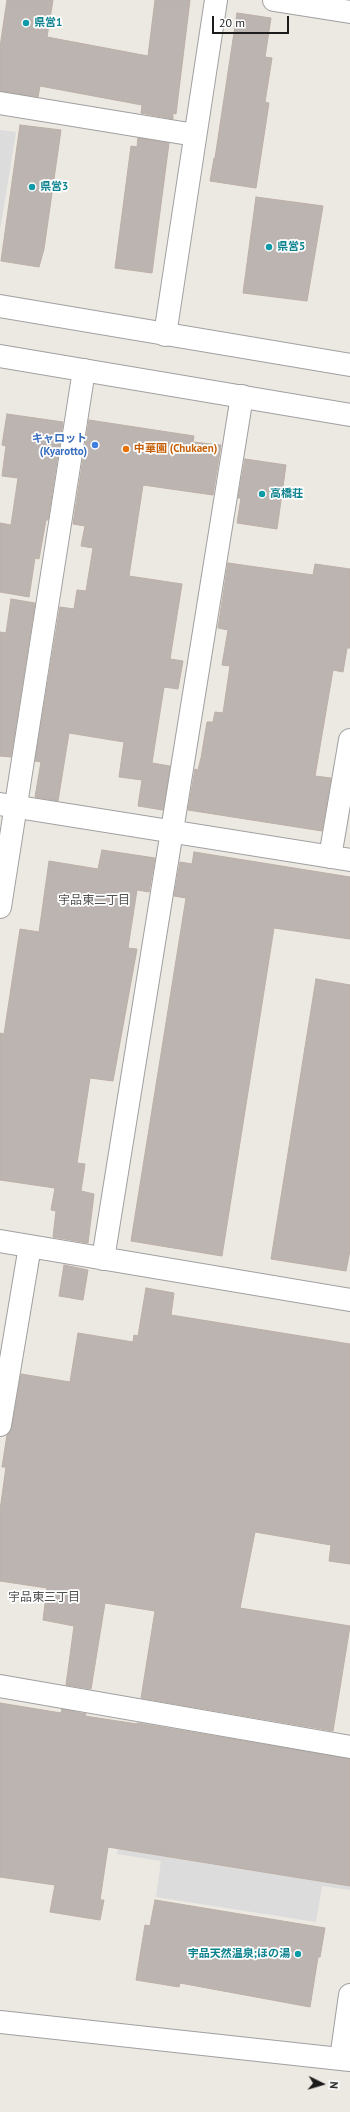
<!DOCTYPE html>
<html>
<head>
<meta charset="utf-8">
<style>
	body { margin:0 }
	#map { position:relative; width:350px; height:2112px; overflow:hidden; background:#ece8e2; font-family:"PT Sans",sans-serif }
	canvas { display:block }
	.north { position:absolute; left:302px; top:2064px; width:40px; height:40px; -webkit-text-stroke:3px #fff; paint-order:stroke; rotate:95deg; font-size:11px; font-weight:700; line-height:16px; text-align:center; color:#1c1c1c }
	.north::after { content:''; display:block; margin:auto; width:14px; height:18px; background:#1c1c1c; clip-path:polygon(50% 0,100% 100%,50% 72%,0 100%) }
	.scale { position:absolute; left:212px; top:16px; width:77px; height:18px; box-sizing:border-box; border:2px solid #1c1c1c; border-top:0; padding-left:5px; font-size:12px; line-height:14px; white-space:nowrap; color:#1c1c1c; -webkit-text-stroke:3px #fff; paint-order:stroke }
</style>
</head>
<body>
<div id="map">
<canvas width="350" height="2112"></canvas>
<div class="north">N</div>
<div class="scale">20 m</div>
</div>
<script>
const ctx = document.querySelector('canvas').getContext('2d');
ctx.lineJoin = 'round';
function fillPath(path, color) {
  ctx.fillStyle = color;
  ctx.fill(path, 'evenodd');
}
function toPath(rows) {
  const path = new Path2D();
  for (const r of rows) {
    path.moveTo(r[0], r[1]);
    for (let i = 2; i < r.length; i += 2) path.lineTo(r[i], r[i + 1]);
  }
  return path;
}
function trace(path, color, width, dash) {
  ctx.strokeStyle = color;
  ctx.lineWidth = width;
  ctx.lineCap = dash ? 'butt' : 'round';
  ctx.setLineDash(dash || []);
  ctx.stroke(path);
}
function drawText(font, color, halo, rows, align = 'center') {
  ctx.font = font + ' "PT Sans","Noto Sans JP",sans-serif';
  ctx.lineWidth = 3.5;
  ctx.setLineDash([]);
  ctx.textBaseline = 'middle';
  ctx.strokeStyle = halo;
  ctx.fillStyle = color;
  for (const [text, x, y, turn = 0] of rows) {
    ctx.save();
    ctx.translate(x, y);
    ctx.rotate((+turn || 0) * Math.PI / 180);
    ctx.textAlign = isNaN(turn) ? turn : align;
    if (halo) ctx.strokeText(text, 0, 0);
    ctx.fillText(text, 0, 0);
    ctx.restore();
  }
}
const parking = toPath([
	[0,130,16,132,0,230],
	[138,1719,350,1753,350,1890,322,1886,316,1922,156,1897,161,1861,117,1854]
]);
const building = toPath([
	[7,0,53,0,47,37,148,56,155,0,190,0,176,114,173,113,173,119,141,113,142,105,40,86,38,97,0,91,0,47,7,0],
	[237,13,271,18,265,57,272,58,265,102,269,103,256,188,210,181,214,158,215,158,237,13],
	[20,125,61,130,44,249,39,267,1,261,20,125],
	[138,138,169,143,152,273,115,268,131,146,137,147,138,138],
	[256,197,323,206,307,301,243,293,256,197],
	[7,414,63,422,48,520,46,520,39,559,35,558,29,597,0,592,0,523,11,525,18,478,2,476,6,446,2,445,7,414],
	[89,420,194,436,193,442,221,445,213,495,143,485,129,576,182,584,170,659,183,661,178,689,164,687,152,763,170,766,163,810,138,806,142,780,119,777,124,742,69,733,58,801,35,797,41,762,35,761,60,607,74,609,77,590,86,591,93,548,81,546,85,526,73,524,89,420],
	[245,459,286,465,277,529,237,523,241,498,238,498,245,459],
	[228,563,313,575,315,564,350,569,350,648,347,648,343,672,333,670,315,776,331,778,322,831,188,810,195,769,198,770,201,758,207,722,213,722,215,712,223,713,230,666,222,665,228,630,218,628,228,563],
	[11,599,35,603,11,757,0,756,0,632,6,633,11,599],
	[102,850,155,858,149,892,137,890,128,948,137,949,113,1081,90,1078,77,1163,85,1164,81,1191,94,1194,88,1243,53,1237,56,1211,51,1210,55,1188,0,1180,0,1033,4,1034,20,929,39,932,49,861,98,869,102,850],
	[194,852,350,877,350,939,274,928,222,1256,131,1241,186,898,174,896,180,862,192,864,194,852],
	[316,979,350,985,350,1250,346,1271,271,1259,316,979],
	[64,1265,88,1270,83,1300,59,1296,64,1265],
	[146,1288,174,1293,171,1315,350,1344,350,1564,329,1561,331,1545,255,1532,240,1608,350,1626,333,1731,141,1698,155,1611,105,1603,91,1689,66,1685,74,1626,43,1620,47,1588,0,1581,0,1510,6,1467,2,1467,7,1435,12,1427,21,1374,70,1382,78,1333,133,1342,134,1335,138,1336,146,1288],
	[0,1703,61,1713,62,1709,86,1714,85,1716,137,1724,137,1723,350,1759,350,1886,108,1847,100,1900,104,1900,100,1920,50,1912,55,1885,0,1877,0,1703],
	[155,1900,325,1928,320,1957,318,1957,310,2007,180,1983,179,1987,136,1980,145,1925,150,1926,155,1900]
]);
const minor = toPath([
	[274,0,350,12],
	[0,103,195,135],
	[165,335,216,0],
	[0,804,350,860],
	[330,857,350,740],
	[0,907,84,370],
	[0,1241,350,1300],
	[103,1259,242,396],
	[0,1425,30,1246],
	[0,1686,350,1747],
	[0,2022,350,2060],
	[341,2059,350,1995]
]);
const tertiary = toPath([
	[0,306,350,365],
	[0,356,350,415]
]);
const markers = [
	[26,23,4,"#0f9aa8"],
	[32,187,4,"#0f9aa8"],
	[269,247,4,"#0f9aa8"],
	[95,445,4,"#3f7fe0"],
	[126,449,4,"#e8710a"],
	[262,494,4,"#0f9aa8"],
	[298,1954,4,"#0f9aa8"]
];
const cultureNames = [
	["県営1",34,23],
	["県営3",40,187],
	["県営5",277,247],
	["高橋荘",270,494],
	["宇品天然温泉;ほの湯",290,1954,"right"]
];
const shopNames = [
	["キャロット",87,439],
	["(Kyarotto)",87,452]
];
const foodNames = [
	["中華園 (Chukaen)",134,449]
];
const neighbourhoodNames = [
	["宇品東二丁目",94,901],
	["宇品東三丁目",44,1598]
];
fillPath(parking, '#dcdcdc');
fillPath(building, '#bcb4b0');
trace(building, '#bcafa6', 1);
trace(minor, '#a0a0a0', 24);
trace(tertiary, '#a0a0a0', 24);
trace(minor, '#fff', 22);
trace(tertiary, '#fff', 22);
for (const [x, y, r, color] of markers) {
  const dot = new Path2D();
  dot.arc(x, y, r, 0, 2 * Math.PI);
  ctx.fillStyle = color;
  ctx.fill(dot);
  trace(dot, '#fff', 1.5);
}
drawText('bold 11px', '#0d838f', '#fff', cultureNames, 'left');
drawText('bold 11px', '#366cbe', '#fff', shopNames, 'right');
drawText('bold 11px', '#c56008', '#fff', foodNames, 'left');
drawText('12px', '#4f4f4f', '#fff', neighbourhoodNames);
</script>
</body>
</html>
